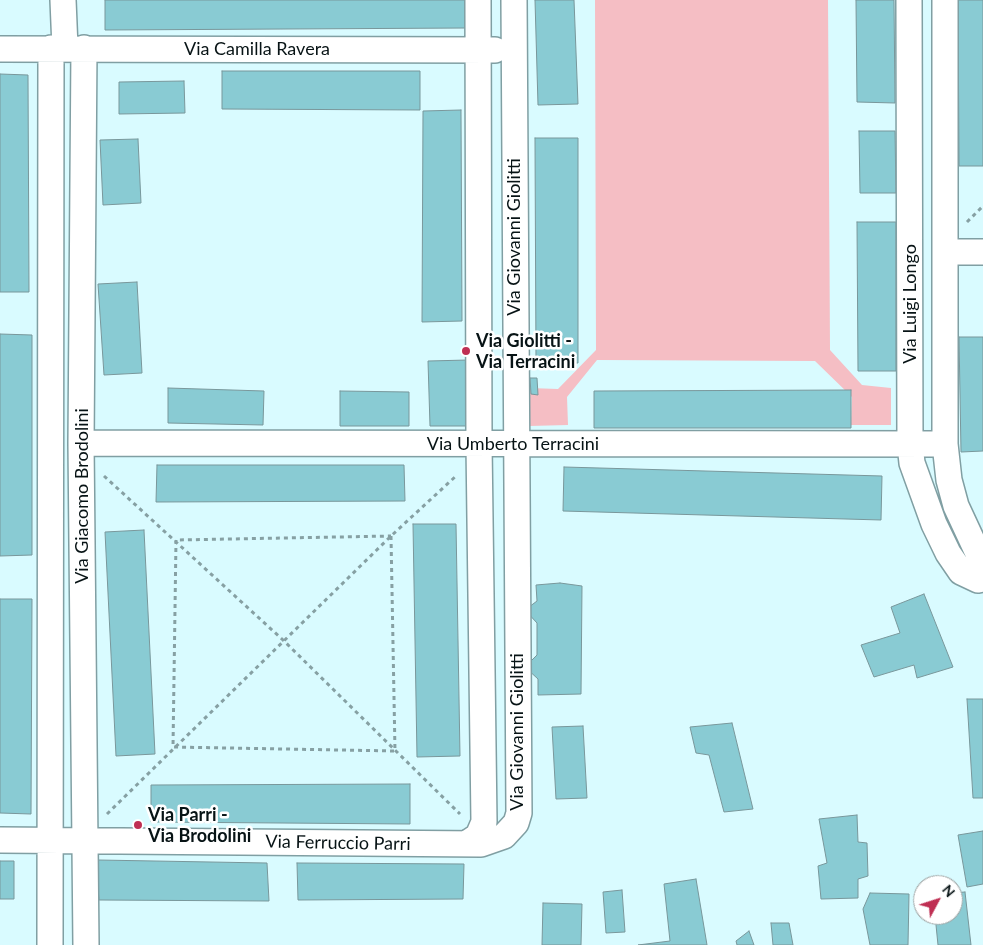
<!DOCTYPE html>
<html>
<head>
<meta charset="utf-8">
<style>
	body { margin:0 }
	#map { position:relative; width:983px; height:945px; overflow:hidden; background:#d9fbff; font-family:Lato,sans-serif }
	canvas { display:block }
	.north { position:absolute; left:913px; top:875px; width:50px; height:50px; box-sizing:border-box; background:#fff; border:1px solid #9ca1a1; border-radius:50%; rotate:50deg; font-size:14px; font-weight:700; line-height:20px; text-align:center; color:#071315 }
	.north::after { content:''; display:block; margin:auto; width:18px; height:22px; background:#bf2f53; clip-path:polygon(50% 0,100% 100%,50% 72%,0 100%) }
</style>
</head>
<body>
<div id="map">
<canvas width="983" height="945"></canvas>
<div class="north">N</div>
</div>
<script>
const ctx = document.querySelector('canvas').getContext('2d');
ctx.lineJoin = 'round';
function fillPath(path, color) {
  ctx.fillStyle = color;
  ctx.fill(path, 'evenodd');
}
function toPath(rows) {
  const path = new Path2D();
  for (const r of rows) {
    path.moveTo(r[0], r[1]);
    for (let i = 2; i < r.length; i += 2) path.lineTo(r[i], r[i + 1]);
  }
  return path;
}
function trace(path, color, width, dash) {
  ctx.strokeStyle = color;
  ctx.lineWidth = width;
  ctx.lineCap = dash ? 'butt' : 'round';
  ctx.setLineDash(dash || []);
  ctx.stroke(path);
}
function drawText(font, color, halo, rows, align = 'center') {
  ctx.font = font + ' Lato,sans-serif';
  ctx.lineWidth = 5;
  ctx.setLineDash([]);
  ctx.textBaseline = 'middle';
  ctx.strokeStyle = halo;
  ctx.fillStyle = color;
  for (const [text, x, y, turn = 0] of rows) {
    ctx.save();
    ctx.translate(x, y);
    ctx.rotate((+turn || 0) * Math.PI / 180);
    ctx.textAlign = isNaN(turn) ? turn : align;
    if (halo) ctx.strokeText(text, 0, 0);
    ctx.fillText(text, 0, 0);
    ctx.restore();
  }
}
const green = toPath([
	[595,0,828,0,830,350,862,385,891,388,891,425,851,425,852,397,815,361,597,360,567,397,568,425,529,426,529,388,558,389,596,350]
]);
const building = toPath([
	[105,0,466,0,467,28,105,30,105,0],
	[535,0,574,0,578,104,538,105,535,0],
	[856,0,894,0,895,103,857,102,856,0],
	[958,0,983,0,983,166,959,166,958,0],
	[222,71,420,71,420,110,222,109,222,71],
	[0,74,28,75,29,292,0,292,0,74],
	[184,81,185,113,119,114,119,82,184,81],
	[461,110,462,321,422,322,423,111,461,110],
	[859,131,895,131,896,193,860,193,859,131],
	[535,138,578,138,578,363,536,363,535,138],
	[138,139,141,203,103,205,100,140,138,139],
	[857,222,896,222,896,371,858,371,857,222],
	[137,282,142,373,104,375,98,284,137,282],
	[0,334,32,335,32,555,0,556,0,334],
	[959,337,983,337,983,451,961,452,959,337],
	[468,360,470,426,430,426,428,361,468,360],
	[530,378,537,378,538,395,531,394,530,378],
	[168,388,264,391,263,425,168,423,168,388],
	[851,390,851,428,594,428,594,391,851,390],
	[340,391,409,392,409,426,340,426,340,391],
	[157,465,404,465,405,501,156,502,157,465],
	[564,467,882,476,881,520,563,511,564,467],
	[413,524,456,524,460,756,417,757,413,524],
	[144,530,155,754,116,756,105,532,144,530],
	[560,583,582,586,581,694,538,695,538,679,525,667,537,655,537,623,525,610,537,601,536,585,560,583],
	[924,594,953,667,917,678,914,665,874,677,861,645,900,633,891,607,924,594],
	[0,599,32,599,31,814,0,813,0,599],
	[967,699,983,699,983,798,973,798,967,699],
	[732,723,753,809,724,812,709,755,696,753,690,727,732,723],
	[583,726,587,798,556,799,552,727,583,726],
	[410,784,410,824,151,822,151,785,410,784],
	[857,815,858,842,867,843,868,876,858,879,858,898,821,899,818,866,827,863,819,819,857,815],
	[983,831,983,884,967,887,958,835,983,831],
	[98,860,267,863,269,901,99,900,96,866,98,860],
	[0,861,14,861,14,899,0,899,0,861],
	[297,863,464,864,463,899,298,900,297,863],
	[696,879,707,945,638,945,670,941,664,884,696,879],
	[622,890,625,932,606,933,603,892,622,890],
	[965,892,971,945,938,945,935,915,953,915,953,893,965,892],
	[870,893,909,894,908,945,870,945,863,909,870,893],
	[543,903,582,904,581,945,542,945,543,903],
	[771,923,789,923,793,945,773,945,771,923],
	[749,931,754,945,737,945,736,941,749,931]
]);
const path = toPath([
	[967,222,983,206],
	[104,476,283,640,460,814],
	[391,536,395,751,173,747,176,540,391,536],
	[107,814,391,536,456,476]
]);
const minor = toPath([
	[63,0,65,48],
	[909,0,910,444,912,463,934,524,948,553,961,572,978,580,983,579],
	[945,0,945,444,949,480,956,506,983,564],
	[84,48,81,443,86,945],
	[0,49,495,50],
	[945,252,983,252],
	[81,443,945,444],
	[0,840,481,844,504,836,516,823,519,813,514,0],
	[466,844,478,836,484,822,479,444,478,0],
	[50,945,51,48]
]);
const markers = [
	[466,351,5,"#bf2f53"],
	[138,825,5,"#bf2f53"]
];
const streetNames = [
	["Via Camilla Ravera",257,49],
	["Via Giovanni Giolitti",514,237,-90],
	["Via Luigi Longo",910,304,-90],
	["Via Umberto Terracini",513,444],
	["Via Giacomo Brodolini",82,496,-90],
	["Via Giovanni Giolitti",517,732,-90],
	["Via Ferruccio Parri",338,843,1]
];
const poiNames = [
	["Via Giolitti -",476,341],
	["Via Terracini",476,362],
	["Via Parri -",148,815],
	["Via Brodolini",148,836]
];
fillPath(green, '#f5bec4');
fillPath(building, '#89cbd3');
trace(building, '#79979b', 1);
trace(minor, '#809fa3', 28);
trace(path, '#86a0a3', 3, [4, 4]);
trace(minor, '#fff', 25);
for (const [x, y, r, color] of markers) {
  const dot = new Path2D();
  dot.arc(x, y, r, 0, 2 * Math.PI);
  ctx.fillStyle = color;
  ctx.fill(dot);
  trace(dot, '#fff', 2);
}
drawText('18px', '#071315', '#fff', streetNames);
drawText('bold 18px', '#071315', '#fff', poiNames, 'left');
</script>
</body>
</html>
